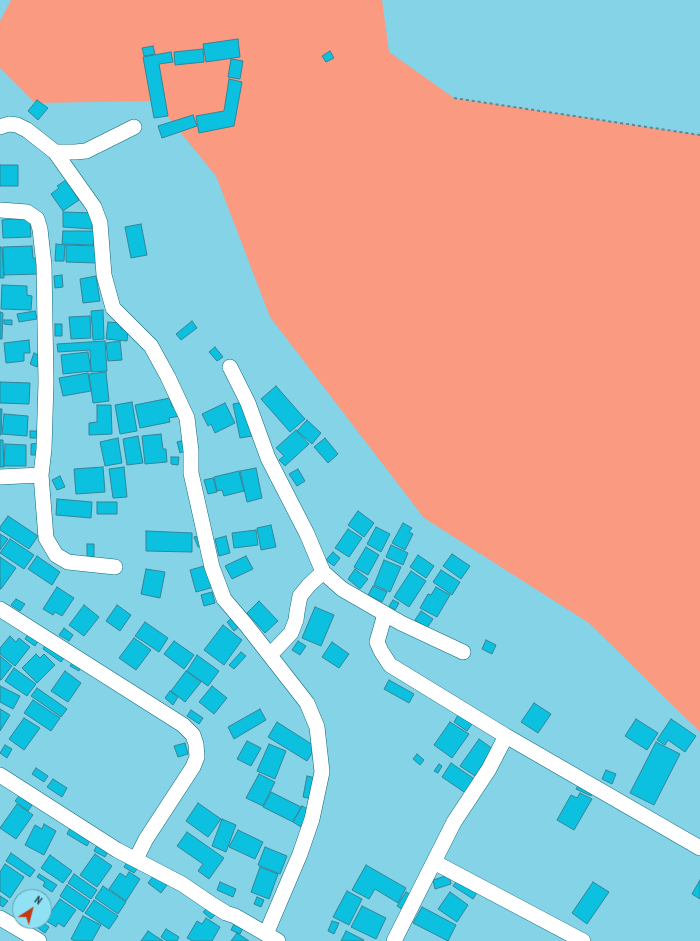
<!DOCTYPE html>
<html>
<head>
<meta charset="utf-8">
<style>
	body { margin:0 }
	#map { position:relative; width:700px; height:941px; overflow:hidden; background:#84d3e7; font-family:"PT Sans Narrow",sans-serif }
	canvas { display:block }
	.north { position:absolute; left:12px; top:889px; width:40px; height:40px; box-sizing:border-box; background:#91e1f4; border:1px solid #63a0ae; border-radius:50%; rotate:36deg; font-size:11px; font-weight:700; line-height:16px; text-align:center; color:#1d3e46 }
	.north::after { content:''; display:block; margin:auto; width:14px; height:18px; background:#c23911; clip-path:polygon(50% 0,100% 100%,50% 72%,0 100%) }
</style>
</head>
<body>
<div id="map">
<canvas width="700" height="941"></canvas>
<div class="north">N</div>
</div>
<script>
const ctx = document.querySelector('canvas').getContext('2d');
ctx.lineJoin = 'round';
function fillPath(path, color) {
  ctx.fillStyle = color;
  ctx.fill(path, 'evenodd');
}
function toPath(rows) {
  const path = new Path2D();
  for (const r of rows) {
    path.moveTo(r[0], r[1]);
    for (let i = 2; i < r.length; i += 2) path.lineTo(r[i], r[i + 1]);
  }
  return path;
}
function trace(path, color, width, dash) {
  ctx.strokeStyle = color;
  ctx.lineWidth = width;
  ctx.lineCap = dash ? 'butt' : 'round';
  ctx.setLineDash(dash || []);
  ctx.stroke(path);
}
const green = toPath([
	[11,0,382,0,389,52,454,98,700,135,700,732,589,623,424,518,270,317,216,176,155,101,35,103,0,68,0,21]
]);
const building = toPath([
	[238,39,240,57,206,62,203,44,238,39],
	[153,46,155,54,144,56,142,48,153,46],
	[203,49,204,62,175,65,174,52,203,49],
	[330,51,334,58,326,62,322,56,330,51],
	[171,52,173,62,159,64,168,116,154,118,143,57,171,52],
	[231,59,243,61,240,79,228,77,231,59],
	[229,79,242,82,234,126,199,133,196,116,224,111,229,79],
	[37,100,48,108,38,120,28,111,37,100],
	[193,115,197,126,162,138,158,126,193,115],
	[0,165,18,165,18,186,0,186,0,165],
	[66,180,79,200,63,211,51,194,59,188,57,186,66,180],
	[63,212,93,213,92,229,63,227,63,212],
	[30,218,31,237,3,238,2,220,30,218],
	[141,224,147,255,131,258,125,227,141,224],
	[63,231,94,231,94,245,62,244,63,231],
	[56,244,65,245,64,261,55,261,56,244],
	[66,245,98,246,97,263,66,262,66,245],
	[32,246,33,258,38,258,39,274,4,275,3,247,32,246],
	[0,247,2,247,4,278,0,278,0,247],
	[62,275,63,287,55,288,54,276,62,275],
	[96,276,100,301,83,303,80,279,96,276],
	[2,285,27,286,27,295,32,296,31,310,1,309,2,285],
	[103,310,104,339,93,340,91,311,103,310],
	[35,311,37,319,19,322,17,314,35,311],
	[0,312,3,313,2,339,0,339,0,312],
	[90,316,91,338,71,339,69,317,90,316],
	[4,320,12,320,12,325,4,324,4,320],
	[192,321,197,328,181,340,176,334,192,321],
	[108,322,121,323,121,329,128,330,127,341,106,339,108,322],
	[55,324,62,324,62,336,55,336,55,324],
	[29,340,30,353,24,353,24,361,6,363,4,343,29,340],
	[105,341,107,371,91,372,90,350,58,352,57,344,105,341],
	[120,341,122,360,108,361,106,343,120,341],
	[215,347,223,357,217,361,209,352,215,347],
	[88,352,91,371,63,374,61,355,88,352],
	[34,353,41,356,37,367,30,364,34,353],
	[106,372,109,401,93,403,89,374,106,372],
	[88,373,91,391,63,396,59,378,88,373],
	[0,382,30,383,29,404,0,403,0,382],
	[276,386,305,419,290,432,261,399,276,386],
	[170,398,172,407,178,406,180,416,169,418,170,422,140,428,135,405,170,398],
	[132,402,137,431,120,434,115,405,132,402],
	[244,402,252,436,240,438,233,404,244,402],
	[225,403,235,423,215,433,211,424,208,426,202,414,225,403],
	[97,405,111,405,112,434,89,435,89,423,97,422,97,405],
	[0,409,2,409,1,435,0,435,0,409],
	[4,414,28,416,27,436,2,434,4,414],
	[307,420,321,433,312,444,297,431,307,420],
	[296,430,309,444,285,466,279,460,284,456,276,448,296,430],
	[30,431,39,431,39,438,30,438,30,431],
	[161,434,163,449,166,449,167,462,145,464,142,436,161,434],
	[138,436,143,463,127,465,123,439,138,436],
	[118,438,122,463,105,466,100,442,118,438],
	[325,438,338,454,328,463,314,447,325,438],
	[0,440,3,440,4,467,0,467,0,440],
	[185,440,188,450,180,453,177,442,185,440],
	[39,443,39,455,31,455,31,444,39,443],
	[5,444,26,445,26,466,4,466,5,444],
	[171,457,179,457,178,465,171,464,171,457],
	[103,467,105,492,76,494,74,469,103,467],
	[124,467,127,497,113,498,109,469,124,467],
	[256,468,262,498,247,502,240,471,256,468],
	[298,469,305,481,297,486,289,474,298,469],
	[239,471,244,491,224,496,222,490,217,491,214,477,239,471],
	[60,476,65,487,57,490,52,480,60,476],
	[213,478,217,492,208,494,204,480,213,478],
	[57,499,92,502,91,518,56,515,57,499],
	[97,502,117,502,117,514,97,514,97,502],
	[358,511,374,523,364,537,348,525,358,511],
	[8,516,38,536,29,549,0,530,0,527,8,516],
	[403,523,412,528,409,532,413,534,405,550,392,543,403,523],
	[271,525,276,547,261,550,257,528,271,525],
	[376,527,390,534,381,552,367,544,376,527],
	[348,529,362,538,349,557,335,548,348,529],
	[256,530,258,545,234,548,232,533,256,530],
	[146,531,192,533,192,552,146,551,146,531],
	[0,534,8,539,0,550,0,534],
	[202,535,205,544,198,547,194,537,202,535],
	[226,536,230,553,219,556,215,539,226,536],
	[10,539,34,555,24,569,0,553,10,539],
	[87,544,94,544,94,557,87,557,87,544],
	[391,545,408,553,403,565,386,557,391,545],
	[366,547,379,555,368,575,354,567,366,547],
	[333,552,340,558,334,566,326,560,333,552],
	[452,554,470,566,461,579,443,566,452,554],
	[418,555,434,566,426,578,410,567,418,555],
	[37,556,60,572,52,585,28,569,37,556],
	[246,556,253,569,232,579,225,566,246,556],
	[0,557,16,568,1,589,0,589,0,557],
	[384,560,401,567,390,592,374,585,384,560],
	[208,565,214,587,196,592,190,570,208,565],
	[146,569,165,572,160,598,141,594,146,569],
	[355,569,368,579,360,589,348,579,355,569],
	[441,570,460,582,452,595,433,582,441,570],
	[411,571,426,581,409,607,394,597,411,571],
	[373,586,387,592,382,602,368,595,373,586],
	[57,587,74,598,62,616,55,612,53,615,43,609,57,587],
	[436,587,450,595,437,617,420,608,428,594,431,595,436,587],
	[212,592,215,603,204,606,201,595,212,592],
	[16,599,25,604,20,611,11,605,16,599],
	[393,600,399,603,395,610,389,606,393,600],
	[259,601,278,621,265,633,247,613,259,601],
	[84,605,99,617,84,636,69,625,84,605],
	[117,605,131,615,120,631,106,621,117,605],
	[315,607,334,615,321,646,302,638,315,607],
	[421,611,433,619,427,628,415,620,421,611],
	[233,617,240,626,234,631,227,622,233,617],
	[145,622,168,638,159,652,135,636,145,622],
	[223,625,242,640,224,665,204,650,223,625],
	[64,628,73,635,69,641,59,635,64,628],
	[30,631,40,638,35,646,25,639,30,631],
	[10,636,16,642,19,638,30,647,15,666,0,654,0,648,10,636],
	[134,638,151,650,136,670,119,658,134,638],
	[486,640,496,645,492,654,482,649,486,640],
	[174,641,194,655,184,669,164,654,174,641],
	[298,641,306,646,300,655,292,650,298,641],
	[47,642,66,655,61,662,43,649,47,642],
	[332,642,349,654,339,668,322,657,332,642],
	[241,652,246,656,234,669,229,665,241,652],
	[36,654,40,658,44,654,55,665,37,683,22,668,36,654],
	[197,655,219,671,208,686,187,671,197,655],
	[0,656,12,666,1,680,0,680,0,656],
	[74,660,82,665,79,671,70,666,74,660],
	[14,668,36,684,27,696,5,681,14,668],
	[65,671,81,683,68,702,51,691,65,671],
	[186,671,201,682,185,702,171,691,186,671],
	[389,680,414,694,409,703,384,689,389,680],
	[0,686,20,696,13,709,0,702,0,686],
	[212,686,227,698,214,714,199,702,212,686],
	[37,688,67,709,61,717,31,696,37,688],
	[170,691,178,697,173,705,165,698,170,691],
	[33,700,60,718,51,731,24,713,33,700],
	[534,703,551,714,538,733,521,722,534,703],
	[0,709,10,715,0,731,0,709],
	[260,709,266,720,234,739,228,727,260,709],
	[191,710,203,718,199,724,187,716,191,710],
	[458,715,472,724,467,731,454,722,458,715],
	[24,718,40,728,24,750,9,739,24,718],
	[636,719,658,733,647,750,625,736,636,719],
	[671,719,696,736,685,752,668,740,665,745,657,740,671,719],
	[277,722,316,747,307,761,268,737,277,722],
	[450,722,469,734,452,758,434,745,450,722],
	[479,739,493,749,475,776,460,766,479,739],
	[247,741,261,748,251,766,237,759,247,741],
	[656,742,680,754,654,805,630,793,656,742],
	[185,743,188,754,178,757,174,746,185,743],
	[269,744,286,751,275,779,257,771,269,744],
	[5,745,12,749,7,758,0,753,5,745],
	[417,754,424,760,420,765,413,759,417,754],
	[451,763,476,780,467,794,442,777,451,763],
	[439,764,442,766,438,773,434,771,439,764],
	[36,768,48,776,44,782,32,774,36,768],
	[606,770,616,774,612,784,602,779,606,770],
	[259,774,275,782,263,806,246,798,259,774],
	[307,776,316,778,312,799,303,797,307,776],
	[53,779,67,788,62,797,47,787,53,779],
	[580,782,594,789,591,796,576,789,580,782],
	[271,792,301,807,293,822,263,807,271,792],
	[580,793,592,799,574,830,557,820,571,795,577,798,580,793],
	[19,796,32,805,28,811,15,801,19,796],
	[198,803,221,819,208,837,186,821,198,803],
	[17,804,33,815,16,839,0,828,17,804],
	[302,806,309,810,301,827,293,822,302,806],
	[222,819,236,825,226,852,212,846,222,819],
	[44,824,56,831,44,855,25,845,35,825,42,829,44,824],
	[71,826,91,838,87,846,67,834,71,826],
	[238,830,263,842,255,859,229,847,238,830],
	[187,832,224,858,209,879,198,871,203,864,177,846,187,832],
	[98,843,109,849,105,857,94,851,98,843],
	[265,847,287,856,280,874,258,865,265,847],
	[11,853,35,870,30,877,6,861,11,853],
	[95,854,112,866,97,887,80,875,95,854],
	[50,855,72,871,63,883,41,868,50,855],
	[129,859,139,866,134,873,124,867,129,859],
	[5,864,24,877,10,898,0,891,0,872,5,864],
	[366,865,406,888,398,903,375,889,369,899,352,890,366,865],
	[260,867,278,874,269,899,251,892,260,867],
	[129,872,140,879,126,901,109,889,120,873,126,877,129,872],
	[39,874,57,885,52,892,43,886,45,882,37,877,39,874],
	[74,874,97,890,91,899,68,883,74,874],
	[154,875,167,885,161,893,148,883,154,875],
	[449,875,451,884,435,889,433,880,449,875],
	[459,878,478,891,473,899,453,886,459,878],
	[700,880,700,899,692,894,700,880],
	[220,882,236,889,233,897,217,890,220,882],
	[593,882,609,892,587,924,572,913,593,882],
	[67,885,90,901,83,912,60,896,67,885],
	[103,886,126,902,118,914,95,898,103,886],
	[347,891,362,899,349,925,333,917,347,891],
	[406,892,413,896,403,910,397,906,406,892],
	[450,892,468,905,457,922,438,909,450,892],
	[0,896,8,901,3,907,0,905,0,896],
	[257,897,264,900,261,907,254,904,257,897],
	[60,899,76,910,64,927,58,923,56,927,45,920,60,899],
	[94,900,118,916,109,929,85,913,94,900],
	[209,906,217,913,211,919,203,912,209,906],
	[362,906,386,918,376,939,351,927,362,906],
	[422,907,456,925,448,941,413,923,422,907],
	[83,916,101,925,92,941,75,941,71,939,83,916],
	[206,918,220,927,212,941,193,941,187,938,197,921,202,924,206,918],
	[332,921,339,923,334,934,328,931,332,921],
	[42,922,49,927,45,933,38,928,42,922],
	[235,922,244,926,240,934,231,930,235,922],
	[166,929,179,937,177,941,167,941,161,937,166,929],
	[148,931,163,941,141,941,148,931],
	[346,931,364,940,363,941,341,941,346,931],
	[237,933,249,941,231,941,237,933]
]);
const path = toPath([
	[454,98,700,135]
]);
const minor = toPath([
	[0,127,9,124,17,125,27,130,55,152,75,152,86,151,134,127],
	[55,152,94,207,100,223,104,275,113,308,151,346,168,377,187,418,191,451,191,473,212,567,224,599,247,626,307,703,317,727,322,772,312,819,300,854,266,934],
	[0,210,27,212,37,219,40,229,44,265,46,382,44,449,41,475,46,538,56,555,68,562,115,567],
	[230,367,248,403,268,458,307,534,323,572,342,589,401,623,463,652],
	[0,477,41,475],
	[0,609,183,725,193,735,196,744,197,757,193,767,146,839,136,859],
	[385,614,377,642,381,651,390,665,506,736,700,848],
	[270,655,291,633,296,620,297,612,300,596,309,585,323,572],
	[0,775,117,850,182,884,213,905,226,913,235,916,278,941],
	[434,862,583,941],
	[0,918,39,941],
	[394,941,454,822,489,769,506,736]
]);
fillPath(green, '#f99a81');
fillPath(building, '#0cc0e0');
trace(building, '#338598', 1);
trace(minor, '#0c6a7c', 16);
trace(path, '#528b9a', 2, [3, 3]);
trace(minor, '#fff', 15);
</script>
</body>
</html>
